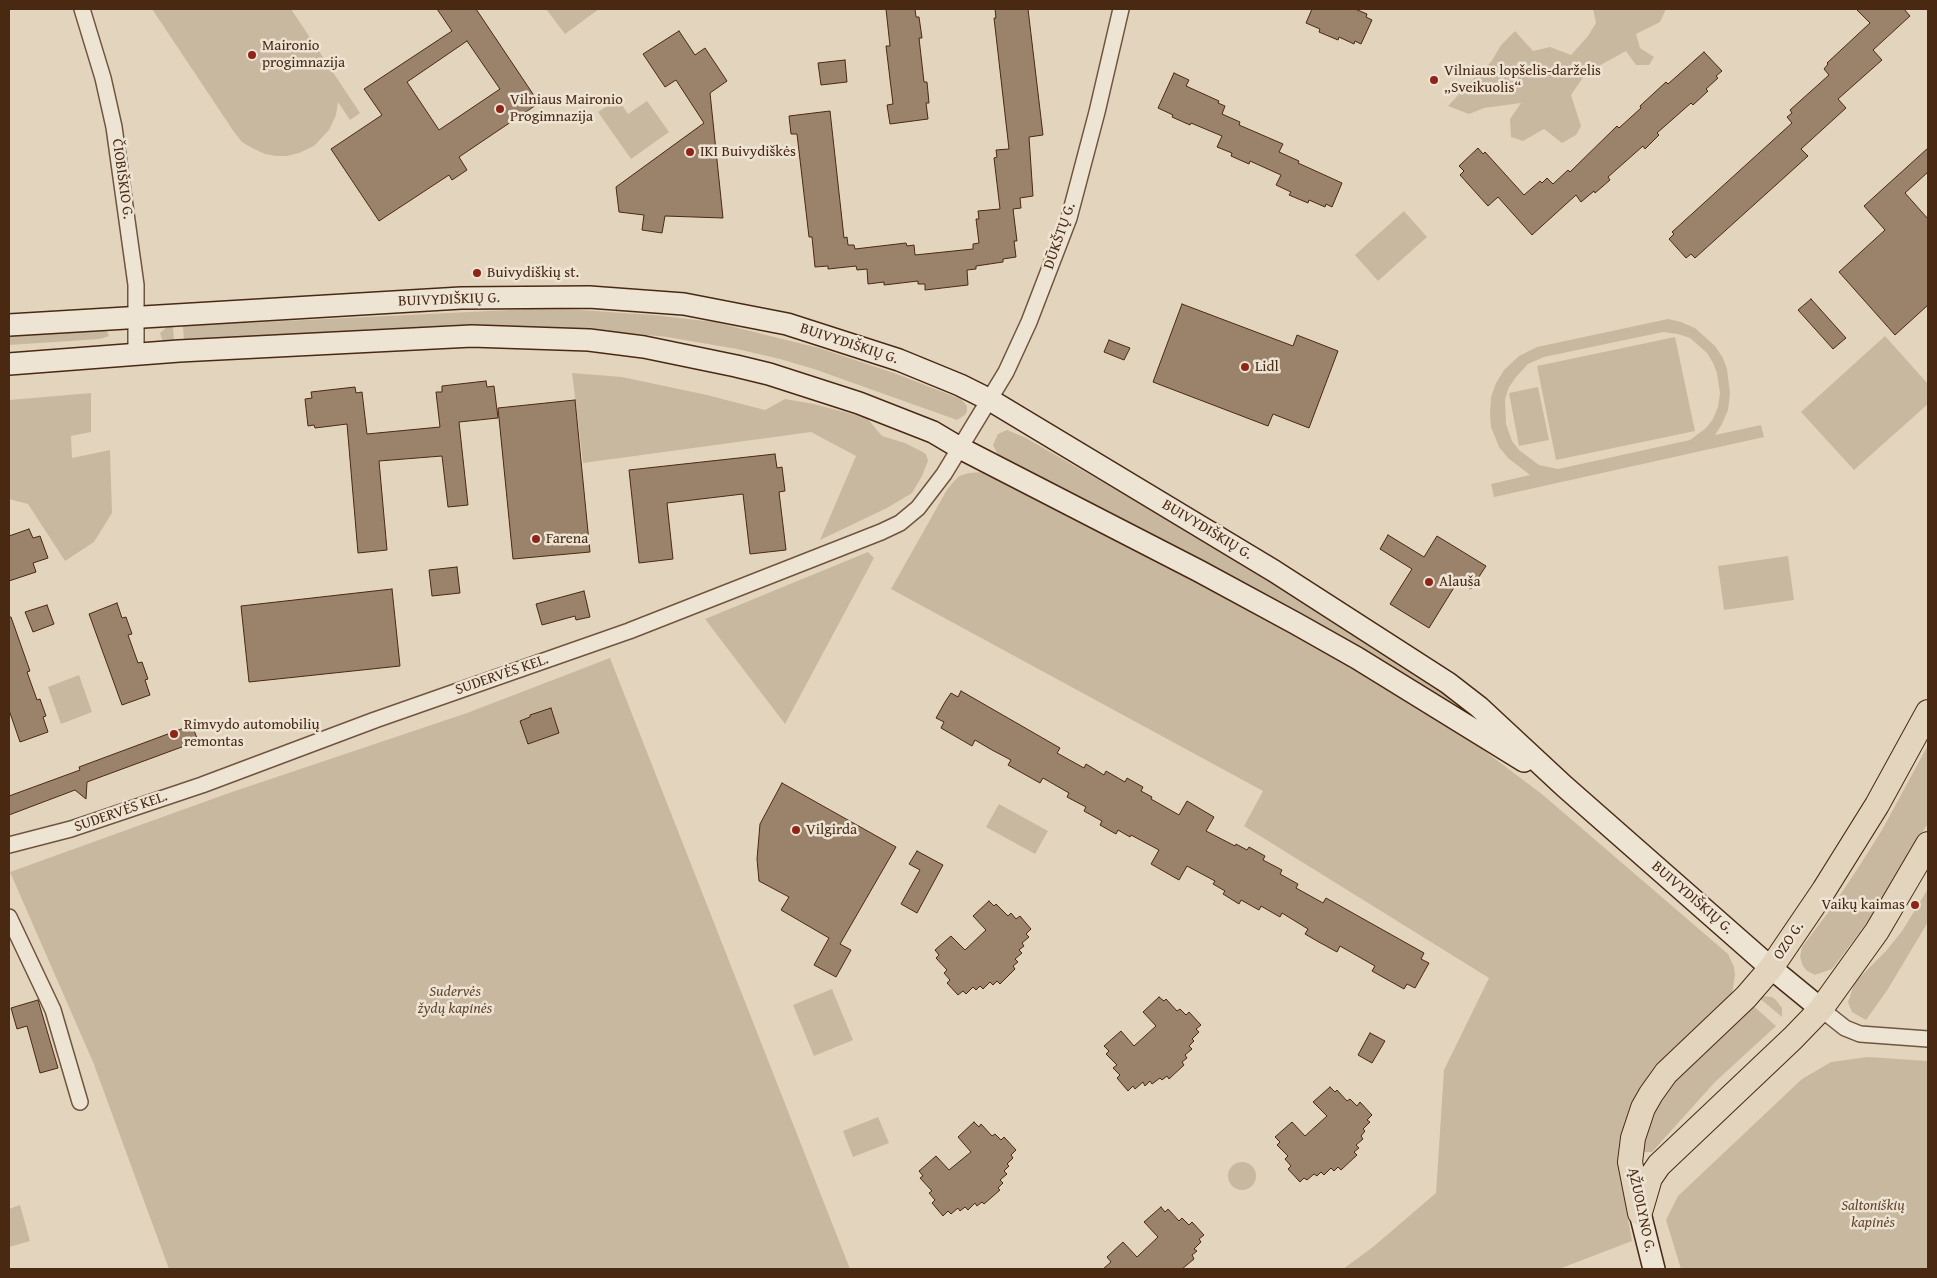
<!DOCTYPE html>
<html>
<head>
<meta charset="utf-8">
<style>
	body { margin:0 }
	#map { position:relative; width:1937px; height:1278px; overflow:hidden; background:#e3d5bd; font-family:"Gentium Book Plus",serif }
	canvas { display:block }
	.frame { position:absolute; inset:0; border:10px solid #4a2913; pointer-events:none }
</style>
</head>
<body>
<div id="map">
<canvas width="1937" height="1278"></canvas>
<div class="frame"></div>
</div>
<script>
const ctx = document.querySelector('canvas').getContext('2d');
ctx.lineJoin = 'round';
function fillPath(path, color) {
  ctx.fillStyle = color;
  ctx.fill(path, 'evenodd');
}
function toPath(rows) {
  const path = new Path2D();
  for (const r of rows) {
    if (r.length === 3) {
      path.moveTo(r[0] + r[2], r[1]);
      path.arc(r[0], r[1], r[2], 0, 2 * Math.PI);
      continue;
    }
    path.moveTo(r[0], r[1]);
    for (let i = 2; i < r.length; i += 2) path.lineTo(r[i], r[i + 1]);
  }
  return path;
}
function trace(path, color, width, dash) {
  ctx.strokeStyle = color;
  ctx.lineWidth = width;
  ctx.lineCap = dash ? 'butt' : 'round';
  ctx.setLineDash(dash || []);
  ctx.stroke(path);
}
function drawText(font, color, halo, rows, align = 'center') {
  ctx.font = font + ' "Gentium Book Plus",serif';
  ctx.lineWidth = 5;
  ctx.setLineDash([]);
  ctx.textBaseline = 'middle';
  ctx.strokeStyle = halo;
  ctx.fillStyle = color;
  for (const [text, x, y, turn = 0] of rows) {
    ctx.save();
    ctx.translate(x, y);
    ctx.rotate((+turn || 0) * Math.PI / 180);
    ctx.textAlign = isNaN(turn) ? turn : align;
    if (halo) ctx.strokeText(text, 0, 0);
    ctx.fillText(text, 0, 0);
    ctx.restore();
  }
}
const green = toPath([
	[152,9,291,9,360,113,350,120,338,102,336,115,329,130,314,146,299,153,287,156,276,156,265,154,252,148,242,142,234,132],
	[546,9,599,9,565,34],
	[1593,9,1666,9,1660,22,1636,34,1640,48,1654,57,1649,65,1636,65,1626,51,1586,73,1571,95,1581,126,1576,135,1562,143,1544,129,1523,141,1511,137,1510,119,1521,103,1484,108,1469,114,1448,106,1471,81,1491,62,1501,45,1515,31,1533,51,1550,47,1571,55,1588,36,1596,23],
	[618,99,628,114,647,101,669,132,631,159,598,112],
	[1404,211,1427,237,1378,281,1355,255],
	[551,308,653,315,714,322,819,348,894,373,961,399,967,406,967,411,965,415,957,420,814,369,780,359,737,349,667,337,598,330,515,326,438,327,184,342,183,326],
	[1668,319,1681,322,1695,328,1715,346,1723,358,1727,369,1730,393,1728,410,1722,424,1715,435,1761,425,1764,437,1494,497,1491,484,1530,475,1508,458,1499,447,1491,427,1490,414,1491,397,1496,383,1504,370,1519,356,1537,347],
	[1663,332,1678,334,1690,338,1707,353,1713,363,1717,373,1720,393,1718,407,1713,419,1706,428,1690,440,1558,469,1539,465,1519,450,1512,441,1506,424,1505,399,1509,387,1516,377,1528,364,1544,357],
	[173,326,174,343,163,342,160,333,167,327],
	[106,329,109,336,100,339,9,345,9,335],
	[1885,336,1928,384,1928,404,1854,470,1801,412],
	[1675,337,1695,431,1556,460,1537,366],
	[572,373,622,377,707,395,765,410,785,399,814,404,867,418,882,436,905,443,921,451,926,454,928,461,922,476,912,493,887,508,820,540,856,456,811,432,583,463],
	[1538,387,1549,440,1519,446,1509,393],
	[91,393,91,432,71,436,72,458,110,450,112,513,94,542,65,561,28,504,9,499,9,400],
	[1007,430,1026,438,1264,575,1443,691,1502,735,1288,606,1008,463,998,455,993,445,998,434],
	[982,472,1266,618,1371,678,1470,740,1543,795,1728,954,1734,967,1735,975,1732,994,1725,1005,1669,1057,1621,1179,1632,1241,1559,1269,1343,1269,1373,1247,1436,1193,1444,1070,1489,978,1244,826,1263,791,891,589,948,488,959,476,969,473],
	[868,552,874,558,785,724,705,619],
	[1788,556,1794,600,1724,610,1718,566],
	[610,658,850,1269,169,1269,93,1062,10,872,229,793,467,713],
	[79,675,92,712,61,724,48,687],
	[1928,745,1928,823,1871,917,1832,969,1815,975,1807,971,1803,966,1800,957,1802,947,1830,910,1860,865,1882,830],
	[999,804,1048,831,1035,854,986,827],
	[1928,889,1928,922,1888,989,1866,1020,1852,1012,1848,1002,1855,982,1886,951,1902,931],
	[832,989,853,1040,814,1056,793,1005],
	[1762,996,1772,997,1776,1000,1782,1008,1782,1017,1758,997],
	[1750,1003,1776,1026,1715,1082,1652,1152,1644,1152,1642,1150,1646,1124,1662,1089],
	[1868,1057,1928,1061,1928,1269,1681,1269,1666,1220,1678,1196,1802,1079,1831,1062],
	[878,1117,889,1143,853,1157,843,1131],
	[1242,1176,14],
	[20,1205,30,1241,9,1247,9,1209]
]);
const building = toPath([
	[437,9,476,9,539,103,459,157,467,170,452,180,449,175,379,221,331,149,382,115,364,89,452,31,437,9],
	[467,41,500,89,439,130,407,82,467,41],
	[886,9,915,9,916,17,919,17,922,38,919,38,924,82,927,82,929,103,926,103,928,119,890,124,887,105,893,104,886,46,890,46,886,9],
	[995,9,1028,9,1043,135,1029,137,1033,196,1020,198,1021,208,1013,209,1017,241,1014,241,1016,257,1003,259,1003,262,976,266,976,269,967,270,968,285,925,290,925,284,918,284,918,281,884,285,884,282,868,284,867,269,857,270,856,266,828,269,828,266,815,267,812,237,809,237,797,134,791,134,789,116,830,111,844,238,847,237,848,245,854,245,855,249,906,243,907,246,914,245,915,255,973,249,973,244,979,243,976,219,979,219,978,211,1000,209,994,158,997,157,996,150,1009,149,994,18,996,18,995,9],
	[1312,9,1355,9,1367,14,1366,17,1372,20,1361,44,1355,41,1354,44,1339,37,1338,40,1319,32,1320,29,1306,23,1312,9],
	[1856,9,1904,9,1910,16,1873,50,1882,60,1838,99,1846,108,1801,149,1808,156,1695,258,1691,254,1686,258,1669,239,1674,234,1672,232,1792,123,1787,117,1792,113,1790,110,1829,75,1824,69,1828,64,1827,63,1870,23,1856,9],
	[679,31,695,55,705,48,727,81,710,93,723,218,665,216,662,233,642,230,644,215,619,212,616,187,704,123,676,80,665,87,643,54,679,31],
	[1704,52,1722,71,1716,76,1718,78,1706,89,1708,91,1693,105,1691,103,1657,133,1659,135,1645,149,1643,146,1608,177,1610,180,1595,193,1594,191,1581,202,1576,195,1532,235,1498,197,1488,206,1460,175,1464,171,1459,166,1478,148,1483,154,1485,152,1524,195,1540,181,1542,183,1547,178,1553,184,1568,170,1570,172,1617,126,1619,128,1641,108,1640,106,1654,93,1666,82,1668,84,1704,52],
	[845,60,847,82,821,85,818,63,845,60],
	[1174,73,1189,80,1186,86,1219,101,1218,103,1225,106,1222,114,1240,122,1239,125,1283,144,1279,152,1299,161,1298,163,1342,183,1332,207,1326,204,1325,207,1309,200,1308,203,1289,195,1291,192,1276,185,1281,175,1250,161,1249,164,1231,156,1232,153,1217,147,1222,136,1191,123,1190,125,1172,117,1173,115,1158,108,1174,73],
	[1928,148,1928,172,1905,193,1928,219,1928,305,1895,335,1839,272,1885,230,1864,206,1928,148],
	[1811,299,1846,338,1833,349,1798,310,1811,299],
	[1182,304,1293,346,1297,335,1338,351,1309,428,1273,414,1268,426,1153,382,1182,304],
	[1109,340,1130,348,1124,360,1104,352,1109,340],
	[486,381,487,387,494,386,498,418,459,422,468,505,448,507,442,456,379,461,387,550,358,553,347,424,315,428,314,425,308,426,305,399,312,398,311,392,355,387,356,393,362,392,367,434,440,427,436,392,442,392,442,386,486,381],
	[575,400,590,552,513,559,498,408,575,400],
	[775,454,777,468,782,467,785,491,779,492,786,550,750,554,743,494,667,503,673,559,639,563,629,470,775,454],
	[29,529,33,538,40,536,48,558,33,563,36,572,9,581,9,536,29,529],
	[1388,535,1424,557,1437,536,1486,566,1471,589,1458,581,1429,628,1390,604,1412,569,1380,549,1388,535],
	[457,567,460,593,432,596,429,570,457,567],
	[392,589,400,666,249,682,241,606,392,589],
	[584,591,590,617,576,620,575,616,542,625,536,604,584,591],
	[117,603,122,618,126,617,132,634,128,635,138,663,142,662,148,679,145,680,150,695,122,705,89,614,117,603],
	[47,605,54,624,33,632,25,612,47,605],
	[9,617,11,617,30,671,27,672,37,700,40,699,46,716,43,717,48,732,20,742,9,710,9,617],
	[961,691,1060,748,1057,753,1084,768,1086,764,1104,775,1106,771,1125,782,1127,778,1143,787,1141,791,1152,797,1151,799,1179,815,1187,801,1214,817,1206,831,1235,846,1236,844,1247,850,1249,847,1265,856,1263,860,1282,870,1280,874,1298,884,1296,888,1323,903,1326,898,1424,953,1421,959,1429,963,1415,988,1407,984,1404,989,1372,971,1375,966,1340,946,1337,952,1317,941,1305,934,1308,929,1282,913,1280,917,1261,906,1259,910,1241,900,1239,904,1223,894,1225,891,1213,884,1215,881,1187,866,1179,880,1151,864,1159,850,1131,835,1130,837,1118,830,1116,834,1100,825,1102,821,1084,811,1086,807,1067,797,1069,793,1043,778,1040,783,1008,765,1011,760,992,750,975,740,972,746,941,728,944,722,936,718,945,702,951,693,958,697,961,691],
	[551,708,559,733,528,744,520,721,530,717,530,715,551,708],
	[192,725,198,741,87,782,86,799,75,790,9,815,9,796,80,770,79,767,192,725],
	[782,783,896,847,840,944,851,950,836,977,814,965,829,938,781,910,789,897,759,881,757,859,760,824,782,783],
	[917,851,943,865,917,913,901,904,920,870,909,864,917,851],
	[989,901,994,906,996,904,1008,916,1011,913,1016,919,1020,916,1031,929,1026,934,1029,937,1022,943,1024,946,1019,950,1022,953,1015,959,1018,962,1013,966,1015,969,1000,984,997,981,993,985,990,982,983,989,980,986,976,990,973,987,966,994,963,991,958,995,947,983,950,980,944,973,947,970,936,958,939,955,935,950,951,936,965,950,986,930,973,916,989,901],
	[1159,997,1164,1001,1166,999,1177,1011,1180,1009,1186,1015,1189,1012,1201,1025,1196,1029,1199,1032,1192,1039,1194,1041,1189,1046,1192,1049,1185,1055,1187,1058,1182,1062,1184,1065,1169,1079,1167,1076,1162,1080,1160,1078,1152,1084,1150,1081,1145,1086,1143,1082,1135,1089,1133,1086,1128,1091,1117,1078,1120,1075,1113,1068,1117,1065,1106,1054,1109,1051,1104,1046,1121,1031,1134,1046,1156,1026,1143,1012,1159,997],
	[38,1000,58,1068,40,1073,27,1026,17,1029,11,1008,38,1000],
	[1370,1033,1385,1041,1372,1063,1358,1055,1370,1033],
	[1330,1087,1335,1092,1337,1090,1347,1101,1350,1099,1357,1106,1360,1102,1372,1115,1367,1120,1370,1122,1363,1129,1365,1131,1361,1136,1363,1139,1356,1145,1359,1148,1354,1152,1357,1155,1341,1170,1338,1167,1334,1171,1331,1168,1324,1175,1321,1172,1317,1176,1314,1174,1307,1180,1304,1178,1300,1182,1288,1169,1291,1166,1285,1159,1288,1156,1277,1145,1280,1142,1275,1137,1292,1122,1305,1136,1327,1116,1313,1102,1330,1087],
	[974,1122,979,1127,981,1124,992,1136,995,1134,1001,1140,1004,1137,1016,1150,1011,1155,1013,1158,1007,1164,1009,1166,1004,1171,1007,1174,1000,1180,1003,1183,998,1188,1000,1190,984,1204,982,1202,977,1206,975,1203,968,1210,965,1207,960,1211,958,1208,951,1214,948,1211,943,1216,932,1203,935,1200,929,1193,932,1191,920,1178,923,1176,919,1171,936,1156,949,1170,971,1152,958,1137,974,1122],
	[1161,1207,1165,1212,1168,1209,1179,1221,1182,1218,1189,1225,1192,1222,1204,1235,1199,1239,1201,1242,1194,1249,1197,1251,1192,1255,1194,1259,1182,1269,1103,1269,1111,1262,1107,1257,1123,1242,1137,1257,1158,1237,1144,1222,1161,1207]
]);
const minor = toPath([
	[82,9,103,78,114,127,136,285,136,354],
	[9,845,71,829,202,785,375,720,629,631,881,532,900,523,918,508,944,474,1006,372,1029,322,1069,218,1097,112,1121,9],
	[9,917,53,1010,80,1102],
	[1821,1009,1845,1028,1860,1034,1928,1039]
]);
const secondary = toPath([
	[9,325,461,298,589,297,684,304,787,324,899,360,960,385,990,400,1274,571,1448,683,1479,707,1564,786,1771,968,1821,1009],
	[9,364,179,351,472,336,589,340,644,347,736,366,769,374,859,403,933,432,960,448,1199,571,1295,623,1357,658,1524,761],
	[1640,1213,1654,1269]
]);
const primary = toPath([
	[1641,1209,1650,1178,1659,1165,1793,1038,1821,1009,1877,931,1928,844],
	[1640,1213,1630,1162,1633,1138,1643,1108,1651,1094,1666,1073,1746,997,1771,968,1824,890,1877,805,1928,712]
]);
const markers = [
	[252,55,5,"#8f2418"],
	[1434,80,5,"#8f2418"],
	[500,109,5,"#8f2418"],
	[690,152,5,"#8f2418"],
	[477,273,5,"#8f2418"],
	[1245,367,5,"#8f2418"],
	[536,539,5,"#8f2418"],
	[1429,582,5,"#8f2418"],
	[174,734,5,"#8f2418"],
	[796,830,5,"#8f2418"],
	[1915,905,5,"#8f2418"]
];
const poiNames = [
	["Maironio",262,46],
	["progimnazija",262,63],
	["Vilniaus lopšelis-darželis",1444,71],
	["„Sveikuolis“",1444,88],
	["Vilniaus Maironio",510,100],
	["Progimnazija",510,117],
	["IKI Buivydiškės",700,152],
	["Buivydiškių st.",487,273],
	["Lidl",1255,367],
	["Farena",546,539],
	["Alauša",1439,582],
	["Rimvydo automobilių",184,725],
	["remontas",184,742],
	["Vilgirda",806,830],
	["Vaikų kaimas",1905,905,"right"]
];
const streetNames = [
	["ČIOBIŠKIO G.",122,179,82],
	["DŪKŠTŲ G.",1060,236,-71],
	["BUIVYDIŠKIŲ G.",449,300,-2],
	["BUIVYDIŠKIŲ G.",849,344,18],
	["BUIVYDIŠKIŲ G.",1207,530,31],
	["SUDERVĖS KEL.",502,675,-19],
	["SUDERVĖS KEL.",121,812,-19],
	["BUIVYDIŠKIŲ G.",1692,898,41],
	["OZO G.",1789,941,-56],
	["ĄŽUOLYNO G.",1641,1210,78]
];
const parkNames = [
	["Sudervės",455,992],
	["žydų kapinės",455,1009],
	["Saltoniškių",1873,1206],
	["kapinės",1873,1223]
];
fillPath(green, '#c9b8a0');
fillPath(building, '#9a826b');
trace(building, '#4a2913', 1);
trace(minor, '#70543e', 18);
trace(secondary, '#4a2913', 24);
trace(primary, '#4a2913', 26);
trace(minor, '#ede4d4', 15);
trace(secondary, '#ede4d4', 21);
trace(primary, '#e3d5bd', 24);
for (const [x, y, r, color] of markers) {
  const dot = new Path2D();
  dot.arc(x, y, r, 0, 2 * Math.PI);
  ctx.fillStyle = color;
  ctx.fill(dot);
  trace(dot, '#ede4d4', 2);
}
drawText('15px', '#4a2913', '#ede4d4', poiNames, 'left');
drawText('15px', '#4a2913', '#ede4d4', streetNames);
drawText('italic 15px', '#63462f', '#ede4d4', parkNames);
</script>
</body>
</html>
